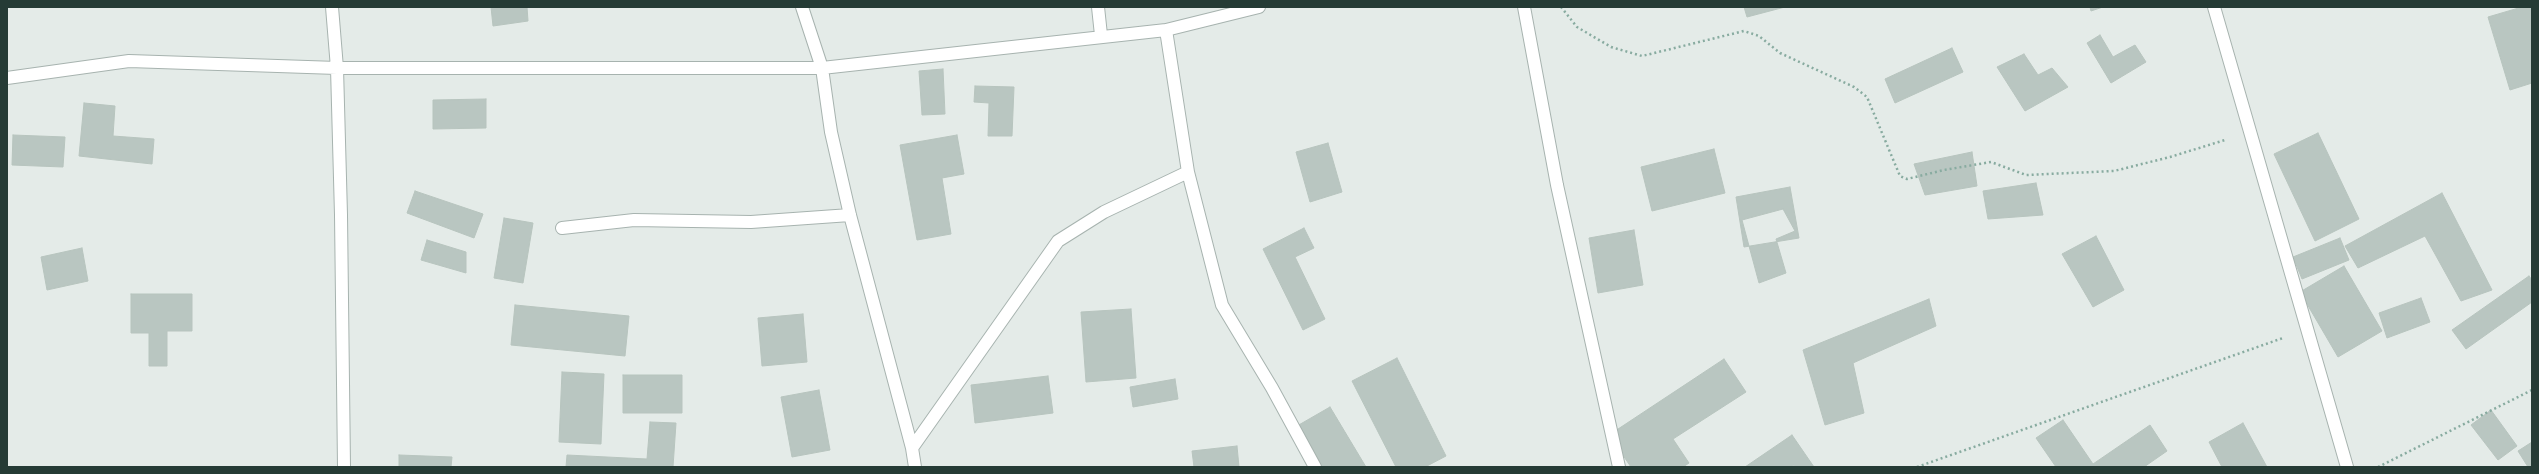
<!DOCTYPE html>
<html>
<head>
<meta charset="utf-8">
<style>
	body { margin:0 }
	#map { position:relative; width:2539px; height:474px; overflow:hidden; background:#e4ebe8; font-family:Barlow,sans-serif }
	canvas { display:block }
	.frame { position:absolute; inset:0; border:8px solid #253b35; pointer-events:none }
</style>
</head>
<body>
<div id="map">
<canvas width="2539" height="474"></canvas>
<div class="frame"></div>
</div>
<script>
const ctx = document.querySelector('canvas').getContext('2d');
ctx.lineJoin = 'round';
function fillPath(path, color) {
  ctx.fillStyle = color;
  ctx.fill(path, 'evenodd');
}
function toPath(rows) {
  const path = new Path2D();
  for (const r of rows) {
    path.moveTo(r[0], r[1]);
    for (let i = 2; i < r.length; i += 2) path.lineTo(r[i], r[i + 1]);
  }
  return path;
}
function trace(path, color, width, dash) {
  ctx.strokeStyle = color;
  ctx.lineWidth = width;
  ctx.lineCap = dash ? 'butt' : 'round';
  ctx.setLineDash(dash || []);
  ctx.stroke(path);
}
const building = toPath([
	[491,7,527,7,528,21,493,26,491,7],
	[1744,7,1785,7,1747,17,1744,7],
	[2090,7,2103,7,2091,11,2090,7],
	[2522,7,2532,7,2532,83,2510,90,2488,17,2522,7],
	[2100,35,2113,57,2135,45,2146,62,2111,83,2087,43,2100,35],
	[1952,48,1963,72,1895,103,1885,79,1952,48],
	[2024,54,2038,75,2052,68,2068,87,2025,111,1997,67,2024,54],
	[943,69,945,114,922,115,919,71,943,69],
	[975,86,1014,87,1012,136,988,136,989,103,974,102,975,86],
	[486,99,486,128,433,129,433,100,486,99],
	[84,103,115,106,113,136,154,139,152,164,79,156,84,103],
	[2318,133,2359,219,2315,241,2274,154,2318,133],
	[13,135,65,137,63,167,12,165,13,135],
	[957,135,964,174,942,178,951,234,917,240,900,145,957,135],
	[1328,143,1342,192,1310,202,1296,152,1328,143],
	[1714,149,1725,193,1652,211,1641,167,1714,149],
	[1972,152,1977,186,1925,195,1914,164,1972,152],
	[2036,183,2043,215,1988,219,1983,191,2036,183],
	[1790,187,1799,238,1744,247,1736,197,1790,187],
	[415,191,483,214,474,238,407,213,415,191],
	[2442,193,2492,290,2461,301,2425,236,2358,268,2345,246,2442,193],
	[1783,209,1795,231,1776,239,1786,273,1759,283,1742,220,1783,209],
	[504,218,533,223,523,283,494,278,504,218],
	[1304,228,1314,248,1295,257,1325,319,1303,330,1263,249,1304,228],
	[1634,230,1643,285,1598,293,1589,238,1634,230],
	[2096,236,2124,290,2093,307,2062,254,2096,236],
	[2340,238,2349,260,2302,279,2293,257,2340,238],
	[427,240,466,252,466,273,421,260,427,240],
	[82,248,88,281,47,290,41,257,82,248],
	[2344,266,2382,331,2338,357,2300,292,2344,266],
	[2529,276,2532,280,2532,302,2466,349,2452,330,2529,276],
	[131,294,192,294,192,331,167,331,167,366,149,366,149,333,131,333,131,294],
	[2421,298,2430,322,2387,338,2379,313,2421,298],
	[1929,299,1936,326,1853,363,1864,413,1825,425,1803,350,1929,299],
	[515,305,629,316,625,356,511,345,515,305],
	[1131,309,1136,378,1086,382,1081,312,1131,309],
	[803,314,807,362,762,366,758,318,803,314],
	[1397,358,1446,456,1425,467,1396,467,1352,381,1397,358],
	[1724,359,1746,392,1673,439,1689,463,1683,467,1631,467,1609,435,1724,359],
	[562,372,604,374,601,444,559,442,562,372],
	[623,375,682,375,682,413,623,413,623,375],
	[1048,376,1053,413,975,423,971,385,1048,376],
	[1175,379,1178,399,1133,407,1130,387,1175,379],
	[819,390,830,450,792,457,781,397,819,390],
	[1330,407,1366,467,1321,467,1297,426,1330,407],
	[2491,410,2517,446,2498,460,2471,425,2491,410],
	[2063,420,2093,464,2150,425,2167,451,2144,467,2056,467,2036,438,2063,420],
	[650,422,676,423,673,467,566,467,567,455,647,459,650,422],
	[2243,423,2267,467,2222,467,2209,442,2243,423],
	[1792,435,1814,467,1795,467,1794,465,1790,467,1745,467,1792,435],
	[2532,442,2532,467,2528,467,2518,451,2532,442],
	[1237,446,1239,467,1194,467,1192,451,1237,446],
	[399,455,452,457,451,467,399,467,399,455]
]);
const path = toPath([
	[1561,7,1577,27,1611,47,1642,56,1744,31,1759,36,1780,53,1854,87,1867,97,1900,176,1907,179,1944,170,1991,162,2026,175,2114,171,2170,157,2225,140],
	[1917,467,2283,338],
	[2378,467,2532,390]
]);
const minor = toPath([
	[332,7,337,68,341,215,344,467],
	[802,7,822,68,831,132,850,215,912,448,915,467],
	[1098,7,1101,35],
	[2214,7,2347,467],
	[1166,30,1188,172,1222,305,1272,388,1315,467],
	[7,78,129,61,337,68,822,68,1166,30,1259,7],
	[562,228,634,220,751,222,850,215],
	[912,448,1058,241,1104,212,1188,172]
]);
const tertiary = toPath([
	[1524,7,1557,185,1619,467]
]);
fillPath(building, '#b9c6c1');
trace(building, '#b7c4be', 1);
trace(minor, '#a7b3af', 14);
trace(tertiary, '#a7b3af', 14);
trace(path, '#88aba0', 2.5, [2, 3]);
trace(minor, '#fff', 12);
trace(tertiary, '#fff', 12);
</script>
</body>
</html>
